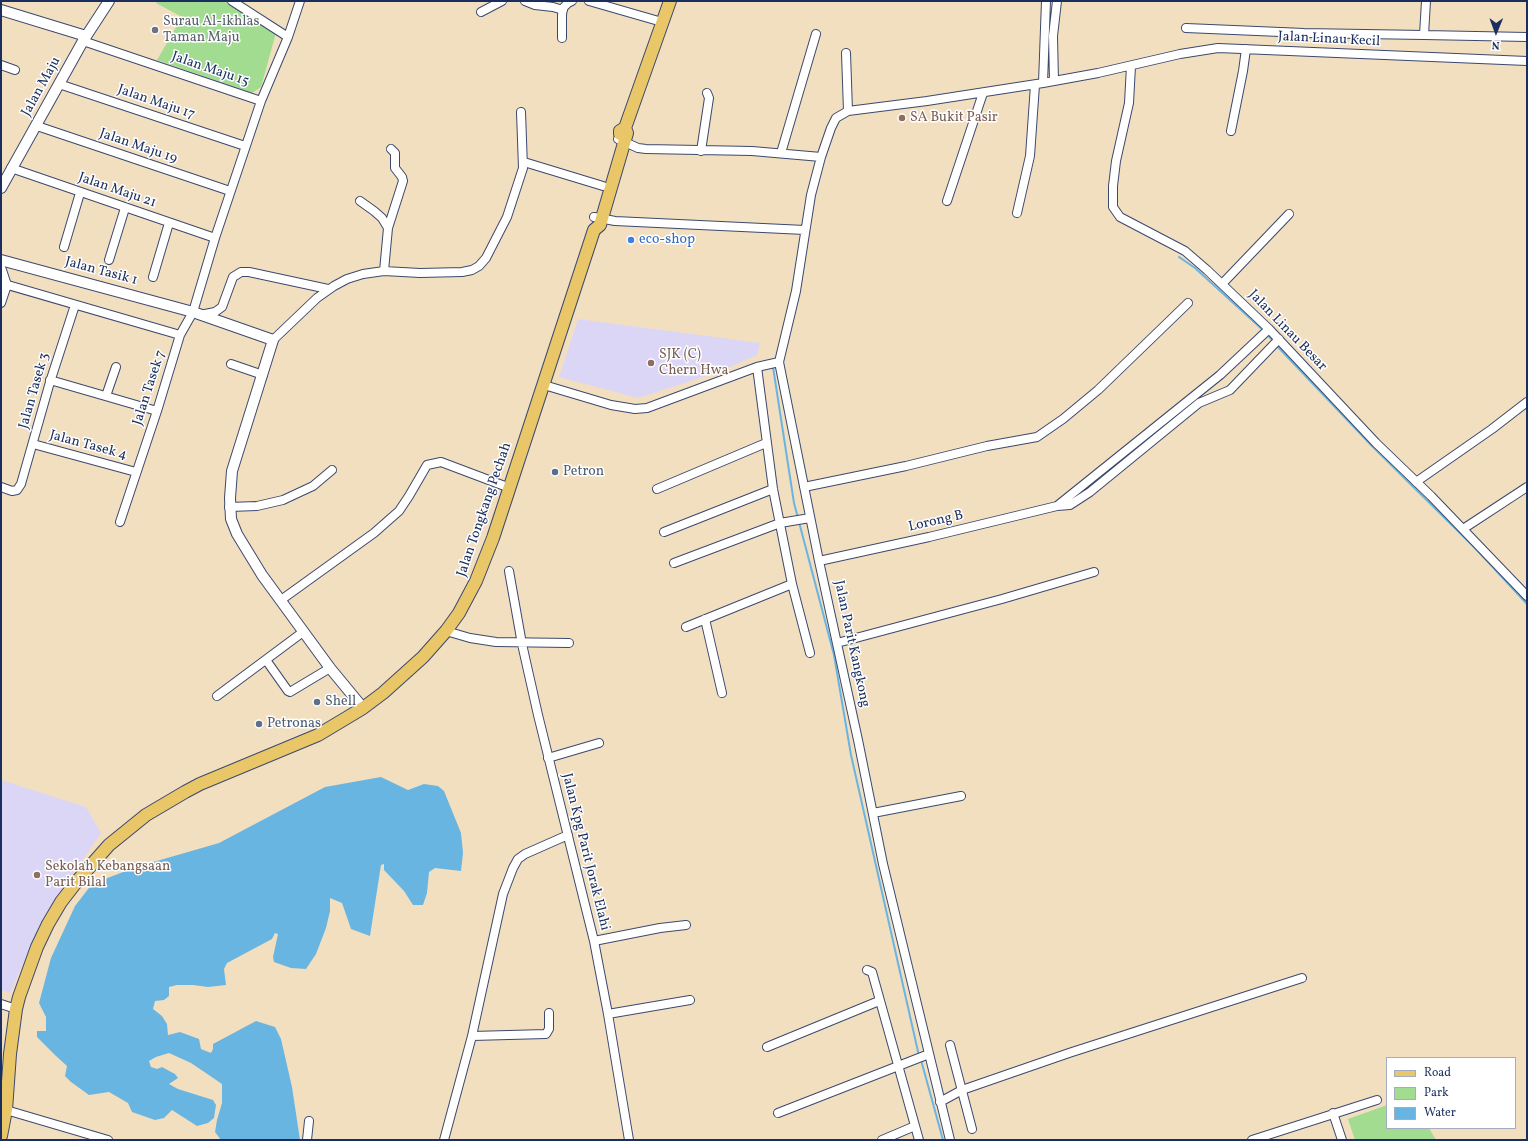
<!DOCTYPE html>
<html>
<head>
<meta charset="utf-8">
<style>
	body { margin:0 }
	#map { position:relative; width:1528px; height:1141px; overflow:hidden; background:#f2dfc0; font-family:Vollkorn,serif }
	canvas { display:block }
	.frame { position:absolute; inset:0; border:2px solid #1b2f5e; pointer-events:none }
	.legend { position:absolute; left:1386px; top:1057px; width:130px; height:72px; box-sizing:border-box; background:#fff; border:1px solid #a4acbf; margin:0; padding:5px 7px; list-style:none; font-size:12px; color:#1b2f5e }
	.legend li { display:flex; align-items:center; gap:8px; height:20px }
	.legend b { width:20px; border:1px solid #a4acbf }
	.north { position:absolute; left:1476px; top:12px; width:40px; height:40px; -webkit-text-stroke:3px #fff; paint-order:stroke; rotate:181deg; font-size:11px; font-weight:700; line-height:16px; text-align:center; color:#1b2f5e }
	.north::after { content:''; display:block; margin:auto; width:14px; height:18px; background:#1b2f5e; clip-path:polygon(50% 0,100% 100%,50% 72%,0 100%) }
</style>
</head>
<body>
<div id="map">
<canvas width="1528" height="1141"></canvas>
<div class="frame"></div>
<ul class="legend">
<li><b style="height:5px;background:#e9c769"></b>Road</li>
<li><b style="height:11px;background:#a1dc90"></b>Park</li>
<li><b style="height:11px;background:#69b5e2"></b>Water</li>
</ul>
<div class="north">N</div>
</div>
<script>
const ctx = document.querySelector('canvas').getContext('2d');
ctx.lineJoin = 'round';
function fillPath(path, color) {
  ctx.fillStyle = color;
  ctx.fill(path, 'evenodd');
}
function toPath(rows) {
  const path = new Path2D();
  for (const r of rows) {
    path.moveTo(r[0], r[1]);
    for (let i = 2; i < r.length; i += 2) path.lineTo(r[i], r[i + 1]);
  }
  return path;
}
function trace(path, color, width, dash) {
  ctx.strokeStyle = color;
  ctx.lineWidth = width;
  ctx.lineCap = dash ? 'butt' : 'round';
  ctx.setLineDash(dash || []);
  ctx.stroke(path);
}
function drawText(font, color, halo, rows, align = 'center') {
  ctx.font = font + ' Vollkorn,serif';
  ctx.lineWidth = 3;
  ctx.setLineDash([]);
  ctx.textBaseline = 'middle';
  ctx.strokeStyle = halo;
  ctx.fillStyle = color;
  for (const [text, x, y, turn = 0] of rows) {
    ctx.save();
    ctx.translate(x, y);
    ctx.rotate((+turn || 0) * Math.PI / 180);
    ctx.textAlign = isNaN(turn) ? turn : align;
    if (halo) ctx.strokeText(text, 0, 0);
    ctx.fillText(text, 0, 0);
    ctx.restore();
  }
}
const built = toPath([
	[578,319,760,343,757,355,719,372,638,398,559,377],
	[1,780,86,807,101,833,44,916,10,993,1,990]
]);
const green = toPath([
	[158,1,228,1,276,33,261,87,252,93,157,60,182,17,156,3],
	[1387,1105,1387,1128,1429,1128,1436,1140,1355,1140,1348,1119]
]);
const water = toPath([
	[381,777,408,790,424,784,438,786,444,791,461,833,463,853,461,871,435,868,429,872,427,893,423,905,413,905,404,891,384,870,384,864,381,865,370,936,351,929,342,903,330,898,330,911,326,928,316,954,306,969,291,968,274,962,273,957,278,934,275,933,272,939,227,963,224,969,226,985,208,987,193,985,177,985,169,987,169,996,164,1000,155,1001,153,1009,162,1016,167,1024,168,1035,180,1032,199,1039,201,1049,211,1053,213,1049,213,1044,256,1021,275,1027,281,1039,292,1087,300,1140,221,1140,215,1132,217,1120,222,1103,222,1084,191,1063,169,1053,156,1057,149,1061,151,1067,157,1069,162,1067,175,1074,178,1078,169,1084,178,1089,213,1100,216,1105,214,1118,208,1123,197,1126,172,1110,164,1118,155,1120,132,1112,128,1103,109,1092,89,1095,71,1082,65,1076,67,1066,56,1056,37,1037,37,1031,46,1031,46,1017,39,1003,51,958,75,906,92,884,136,867,219,843,325,787]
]);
const stream = toPath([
	[1179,257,1195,268,1264,331],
	[1267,334,1273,341],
	[1276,345,1372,446,1475,548,1527,604],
	[773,367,794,503,798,518],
	[799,522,834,655,851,755,919,1056],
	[921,1060,943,1140]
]);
const minor = toPath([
	[232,1,288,37],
	[525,1,535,5,553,7,563,10],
	[589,1,662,22],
	[481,12,502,1],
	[1186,28,1304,33,1424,35,1426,1],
	[1424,35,1527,37],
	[562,38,562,15,563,8,568,3,572,1],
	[83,41,261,101],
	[846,53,848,111],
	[1,65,15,70],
	[1131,66,1129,103,1116,161,1113,186,1113,207,1120,217,1185,251,1207,270,1269,329,1376,443,1431,496,1527,596],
	[1054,81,1053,36,1057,1],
	[1043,83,1046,1],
	[59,84,245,146],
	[37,126,230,191],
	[1231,131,1243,71,1246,49],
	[618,139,638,148,646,149,752,151,821,157],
	[701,151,709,98,707,93],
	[781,153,816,34],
	[524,162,603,186],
	[11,168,215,238],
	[360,201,374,211,382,218,388,228,384,271],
	[947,201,983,93],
	[1017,213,1030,156,1035,85],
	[594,217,615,221,805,230],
	[388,228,403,181,402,177,395,168,395,153,391,149],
	[64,247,80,193],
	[109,260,125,208],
	[1,267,7,285,1,303],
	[153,277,169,223],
	[1,283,180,335],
	[1222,284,1289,214],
	[200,315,215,312,222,307,233,277,241,272,249,272,328,289],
	[273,340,317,298,334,286,347,279,363,274,384,271,420,273,462,272,472,270,479,266,486,258,507,217,523,168,521,112],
	[231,364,263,375],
	[757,367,773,489,792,584,810,653],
	[50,380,157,411],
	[544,385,611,405,635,409,647,408,757,367,779,362],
	[106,396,116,367],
	[33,444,136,472],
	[1416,482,1492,429,1527,402],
	[1,487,12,491,17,490,21,484,50,382,75,305],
	[804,487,906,466,987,446,1037,437,1063,419,1098,390,1188,303],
	[657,489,766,443],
	[1057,506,1220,375,1269,329],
	[229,507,257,506,283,500,313,486,332,470],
	[120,522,157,411,180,335,193,312,215,238,261,101,288,37,300,1],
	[1463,529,1527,487],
	[664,532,773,489],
	[819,561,929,537,1057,506,1070,505,1090,492,1199,403,1230,390,1279,339],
	[674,563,780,523,810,518],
	[509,571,522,644,538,715,594,941,608,1014,629,1140],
	[281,600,374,533,399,511,409,496,427,465,441,462,510,488],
	[705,619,722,693],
	[686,627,792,584],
	[446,631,470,638,496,642,569,643],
	[837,643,1002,599,1094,572],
	[266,660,288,691,290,692,330,668],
	[217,696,303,632],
	[548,758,599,743],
	[873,813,961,796],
	[594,941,660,928,686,925],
	[867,970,872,972,919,1140],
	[1,1004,16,1009],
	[608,1014,690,1000],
	[472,1036,546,1034,549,1029,549,1013],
	[950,1045,972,1129],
	[767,1047,879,1001],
	[940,1102,962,1090,1069,1053,1302,978],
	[6,1110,108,1140],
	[778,1113,929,1054],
	[1333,1113,1342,1140],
	[307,1140,309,1121],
	[444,1140,472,1036,503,894,513,868,518,859,525,854,568,835],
	[882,1140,915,1126],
	[950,1140,883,864,858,740,819,561,779,362,796,291,811,195,821,157,831,128,836,118,848,111,927,101,1043,83,1098,73,1180,54,1218,48,1527,61],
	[1252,1140,1377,1100]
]);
const tertiary = toPath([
	[1,10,86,36],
	[1,188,83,41,109,1],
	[1,260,193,312,273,340,232,471,230,498,231,519,237,534,262,575,330,668,363,708]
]);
const primary = toPath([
	[620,134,620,131,625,128,670,1],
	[1,1136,6,1110,10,1054,16,1009,19,997,37,947,48,924,61,902,78,880,109,845,146,815,185,792,200,784,318,735,363,708,383,693,423,657,446,631,459,613,476,581,493,538,594,230,600,225,627,133,625,128]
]);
const markers = [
	[155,30,4,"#6b7280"],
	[902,118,4,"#8d6e63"],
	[631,240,4,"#3f7fe0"],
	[651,363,4,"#8d6e63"],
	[555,472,4,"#5c6f8a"],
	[317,702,4,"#5c6f8a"],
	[259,724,4,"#5c6f8a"],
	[37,875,4,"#8d6e63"]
];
const worshipNames = [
	["Surau Al-ikhlas",163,22],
	["Taman Maju",163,38]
];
const streetNames = [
	["Jalan Linau Kecil",1329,40,3],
	["Jalan Maju 15",210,70,19],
	["Jalan Maju",42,87,-61],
	["Jalan Maju 17",156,103,19],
	["Jalan Maju 19",138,147,19],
	["Jalan Maju 21",117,191,19],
	["Jalan Tasik 1",101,272,15],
	["Jalan Linau Besar",1287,331,46],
	["Jalan Tasek 7",150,388,-72],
	["Jalan Tasek 3",35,391,-74],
	["Jalan Tasek 4",88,446,15],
	["Jalan Tongkang Pechah",485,510,-71],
	["Lorong B",936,522,-13],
	["Jalan Parit Kangkong",851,644,78],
	["Jalan Kpg Parit Jorak Elahi",585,852,76]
];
const educationNames = [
	["SA Bukit Pasir",910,118],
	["SJK (C)",659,355],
	["Chern Hwa",659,371],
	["Sekolah Kebangsaan",45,867],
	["Parit Bilal",45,883]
];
const shopNames = [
	["eco-shop",639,240]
];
const serviceNames = [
	["Petron",563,472],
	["Shell",325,702],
	["Petronas",267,724]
];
fillPath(built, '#dcd6f6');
fillPath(green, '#a1dc90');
fillPath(water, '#69b5e2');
trace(stream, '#69b5e2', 2);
trace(minor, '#3b496d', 10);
trace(tertiary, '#3b496d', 12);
trace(primary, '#3b496d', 14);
trace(minor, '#fff', 8);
trace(tertiary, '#fff', 10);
trace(primary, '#e9c769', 12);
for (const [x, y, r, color] of markers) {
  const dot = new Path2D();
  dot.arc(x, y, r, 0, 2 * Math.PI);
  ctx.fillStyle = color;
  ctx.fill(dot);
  trace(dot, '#fff', 1.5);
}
drawText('14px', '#5b616d', '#fff', worshipNames, 'left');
drawText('14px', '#1b2f5e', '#fff', streetNames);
drawText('14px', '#785e54', '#fff', educationNames, 'left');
drawText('14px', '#366cbe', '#fff', shopNames, 'left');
drawText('14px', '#4e5e75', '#fff', serviceNames, 'left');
</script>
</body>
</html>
